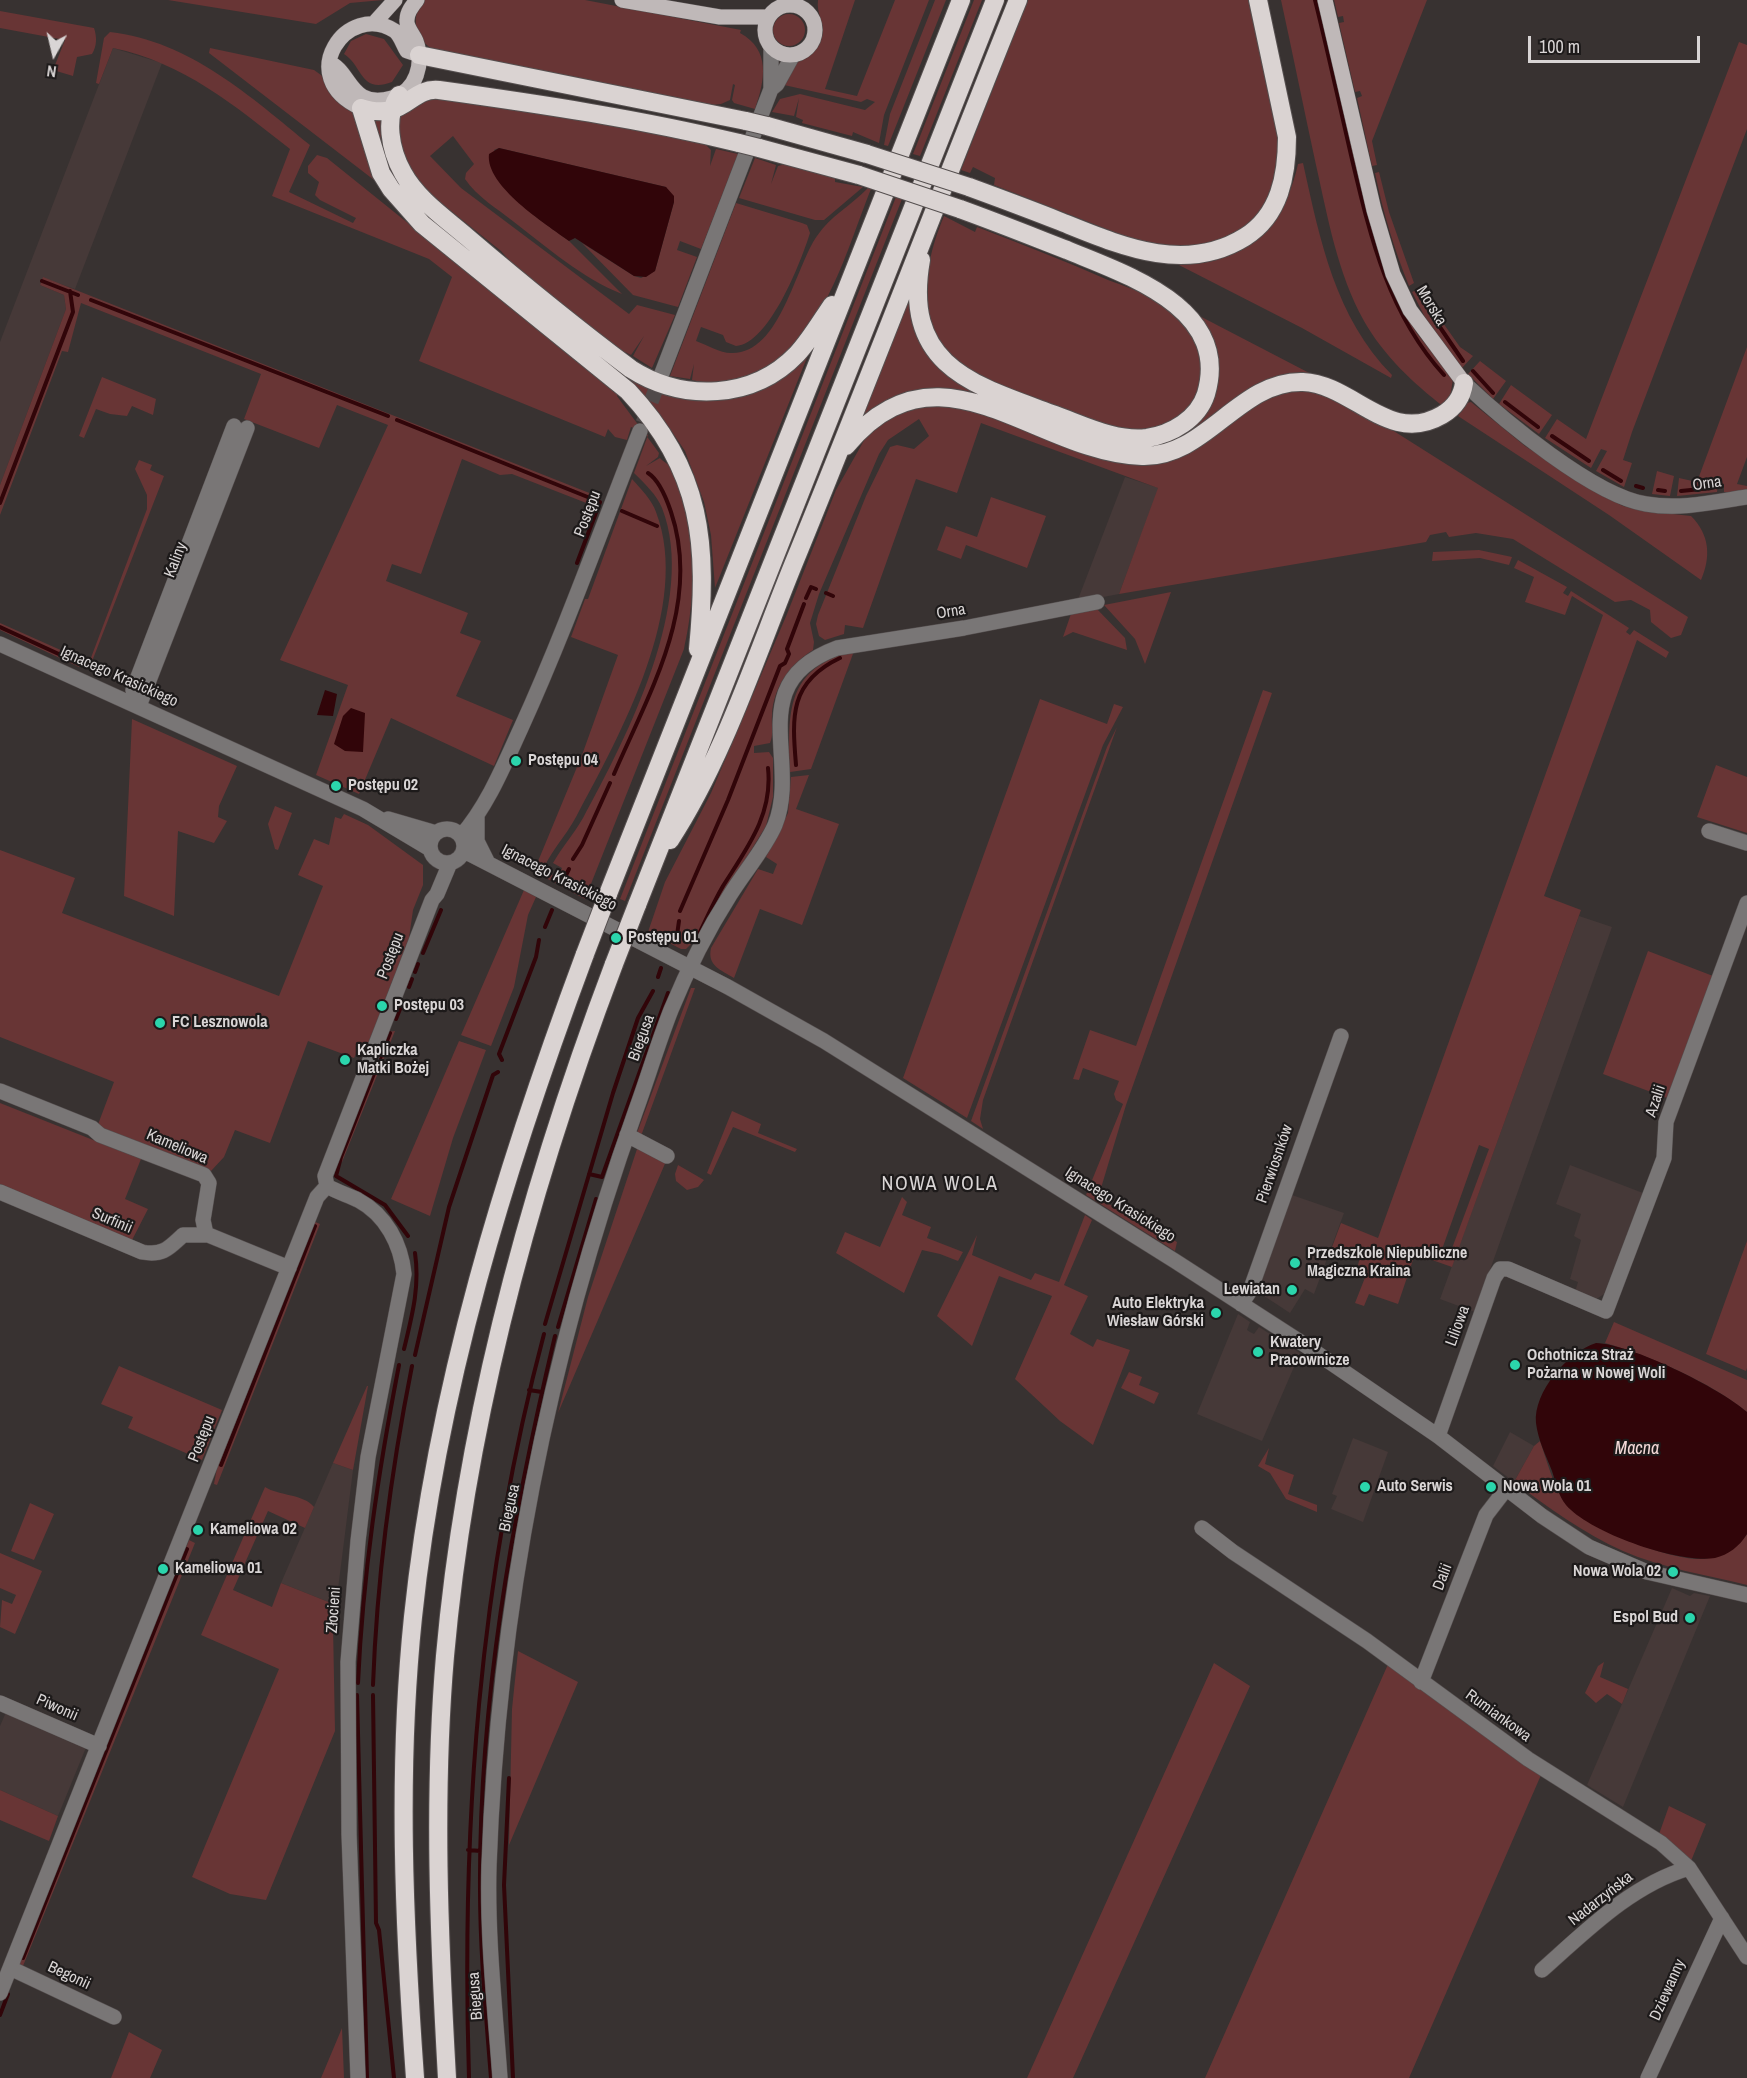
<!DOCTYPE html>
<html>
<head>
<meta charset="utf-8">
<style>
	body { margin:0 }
	#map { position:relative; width:1747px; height:2078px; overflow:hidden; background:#383231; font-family:"Archivo Narrow",sans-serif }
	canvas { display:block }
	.north { position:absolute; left:24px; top:24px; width:60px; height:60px; -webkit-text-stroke:4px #1d1a1a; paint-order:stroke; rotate:188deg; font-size:16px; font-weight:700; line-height:24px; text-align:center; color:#d9d5d5 }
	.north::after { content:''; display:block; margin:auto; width:21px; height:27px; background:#d9d5d5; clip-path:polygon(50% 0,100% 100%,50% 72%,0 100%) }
	.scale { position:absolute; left:1528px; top:36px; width:172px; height:27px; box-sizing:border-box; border:3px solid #d9d5d5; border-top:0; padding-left:8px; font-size:18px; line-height:21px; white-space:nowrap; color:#d9d5d5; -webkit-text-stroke:4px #1d1a1a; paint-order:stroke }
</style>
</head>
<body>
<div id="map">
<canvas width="1747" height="2078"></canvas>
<div class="north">N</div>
<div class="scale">100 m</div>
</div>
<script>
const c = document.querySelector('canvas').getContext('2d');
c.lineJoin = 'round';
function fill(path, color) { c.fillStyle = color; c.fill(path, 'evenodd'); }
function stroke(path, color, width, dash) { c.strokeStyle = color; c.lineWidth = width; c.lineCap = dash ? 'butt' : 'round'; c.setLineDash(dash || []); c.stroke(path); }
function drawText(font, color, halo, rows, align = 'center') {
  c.font = font + ' "Archivo Narrow",sans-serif'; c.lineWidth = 4.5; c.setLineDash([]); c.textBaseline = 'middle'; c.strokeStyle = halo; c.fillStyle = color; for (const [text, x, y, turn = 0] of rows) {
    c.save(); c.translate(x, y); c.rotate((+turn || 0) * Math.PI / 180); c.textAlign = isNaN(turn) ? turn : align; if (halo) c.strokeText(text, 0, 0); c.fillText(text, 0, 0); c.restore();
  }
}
fill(new Path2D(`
	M113,48l49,15 -87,226 -32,-11 -3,7 24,10 2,14 -66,176v-143z
	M1125,477l34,11 -40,106 -42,8z
	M1579,916l33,11 -137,385 -35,-13z
	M1570,1165l73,28 -39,101 -6,4 -8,1 -15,-7 3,-10 -8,-3 11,-39 -7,-4 7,-22 -25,-10z
	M1289,1194l55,19 -30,81 -9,-5 -15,24 -35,-23z
	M1238,1314l12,8 -3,8 3,2 4,2 5,-7 41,26 -38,88 -65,-27z
	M1510,1432l24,14 -20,36 -21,-16z
	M1353,1438l35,14 -25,70 -32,-13 6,-13 -5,-2z
	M333,1463l20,7 -17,135 -55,-22z
	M1672,1588l18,8 4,-3 16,3 -87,211 -36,-22z
	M7,1710l80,35 -29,71 -58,-26v-64z`), '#463938');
fill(new Path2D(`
	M168,0h215l-33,3 -34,21z
	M425,0h160l156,30 -1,3c31,17 25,47 15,76l-21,-6 -2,-3 3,-15 -2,-1 -3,16 -9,4 -18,2 -269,-56c-19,-10 -25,-35 -9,-50z
	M818,0h37l-30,89 32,7 38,-96h34l-45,115 -5,28 -26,-11 -1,4 -50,-13 1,-3 -7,-3 3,-19 -5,18 -22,-4 8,-13 20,-5 65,16 10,-8 -8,-3 -6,3 -77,-17c4,-7 7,-15 12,-21 9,-10 22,-11 26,-27 3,-13 -6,-24 -4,-37z
	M935,0h11l-58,146 -4,-1 6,-31z
	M974,0h8l-62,156 -7,-2z
	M1028,0h225l30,142 -12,60 -35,34 -54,13 -45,-8 -143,-56 1,-7 -22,-11 -3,6 -9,-3z
	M1281,0h38l83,307 14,25 37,47 -3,19 -6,9c-31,-24 -60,-51 -80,-86 -27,-49 -36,-103 -48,-156 -12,-55 -23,-110 -35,-165z
	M1334,0h93l-55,141 5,24 -5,1 -15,-68 5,-2 -2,-5 -5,1 -16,-69 5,-1 -1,-6 -5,1z
	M0,11l94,17c3,9 3,18 -2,26l-15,3 -4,19 -20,-6 12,-30 -65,-12z
	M773 30a16 16 0 1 1 32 0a16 16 0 1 1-32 0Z
	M110,32c80,9 141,65 200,113l-21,47 64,31 3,-5 -36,-18 -5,-5 4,-13 -11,-9v-7l9,-11 10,3 291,234 -1,4c13,18 29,39 42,57l-1,4 -12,9 14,-8c2,3 7,5 10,8 31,46 26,132 14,183l-99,250 -39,-21 2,-5 10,4 4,-9 -9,-5c9,-16 21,-29 30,-45 44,-81 115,-218 79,-310 -5,-13 -18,-25 -28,-35l14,-38 -17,-8 -4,13 -12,-3 -7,-8 -3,8 -186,-76 33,-84 -23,-18 -157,-63 18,-47c-56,-44 -106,-86 -177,-101l-14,36 -3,-1 8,-45z
	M366,34l18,5 19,26 -11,17c-32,12 -29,-16 -48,-28l7,-13z
	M1739,42l8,3v84l-115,303 -9,28 9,3 -8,24 -28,-16 11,-20 -6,-2 -10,19 -46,-30 12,-19 29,20z
	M210,48l104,22 7,5 19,27 15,12 22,65 -3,1 -165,-127z
	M428,96l166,25 111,23 6,6 -1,16 6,-17 22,5 -37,95 -21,-8 -3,9 20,7 -19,50 -45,-12 -51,-52 52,33 7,2 14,-7 19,-69 -8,-15 -167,-39 -5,2 42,67 33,24 53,53c-40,-16 -74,-46 -108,-72 -16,-13 -37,-25 -49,-43l1,-6 8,-9 -21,-28 -23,20 31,32 168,126 8,-9 38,10 -23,53 -19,-12 11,-20 -13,19 -6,-3 -3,4 -97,-78 -24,-27 -70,-56 -16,-17 -8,-14 -8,-30 1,-17z
	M370,119l13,1 4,36 234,212 79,32 110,-50 -95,238 -4,-53 -7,-33 -19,-51 -17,-25 -35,-42 -202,-161 -36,-36z
	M755,158l21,7 -5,19 7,-18 8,-2 49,13v5l28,5 -39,33h-9l-76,-22z
	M1303,163c17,77 32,154 89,212l-1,3 -89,-50 -127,-65c9,-1 18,1 27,0 54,-8 85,-48 96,-99z
	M1379,172l10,40 25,71 -5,3c-15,-37 -26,-74 -34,-113z
	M868,188l3,1c-27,67 -48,157 -121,187 -7,3 -15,8 -22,8 -11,2 -25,-2 -36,-4l2,-16 -4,15 -20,-3 66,-173 66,20 5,2 3,8c-9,29 -41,111 -74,113l-10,-4 -3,-7 -22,-8 -5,14c11,4 24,12 35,12 49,2 64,-86 86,-117 13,-20 35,-31 51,-48z
	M896,197l6,2 -277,702 -5,-2z
	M944,216l31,16 2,-5c44,17 88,34 131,53 16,6 35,12 49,22 17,10 36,26 43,45 11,33 -11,75 -45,82 -35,7 -68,-11 -100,-23 -24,-8 -51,-14 -73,-26 -68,-36 -64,-102 -38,-164z
	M43,277l554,219 -3,10 -82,-32 -12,1 -38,-16 -41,115 -29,-10 -6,17 82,32 -8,20 21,8 -25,55 57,24 -19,46 -103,-48 -32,76 -43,-19 32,-90 -68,-25 108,-235 -51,-20 -18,43 -75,-29 17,-45 -180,-71 -13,49 -6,-1 -62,164v-30l66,-176 -2,-14 -24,-10z
	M1419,289l41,58 13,9 -11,12 -36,-49 -14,-27z
	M906,292l3,1c4,78 61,97 123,120 28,11 55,22 83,30 85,12 134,-66 75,-132l127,66c-77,-10 -100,64 -163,72 -46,6 -141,-39 -188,-56 -38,-7 -78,-3 -106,27l-3,-2z
	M1747,347v110l-10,27 10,2v7l-17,3v-4h-6v-8h-6l-1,8 -40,4 2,-18 18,4z
	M1480,361l26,20 -13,18 -25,-25z
	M102,377l54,22 -3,16 -21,-9 -5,10 -17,-2 -14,-5 -12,29 -5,-2z
	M1511,385l41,30 -13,19 -40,-30z
	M1297,390l29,4 63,34 299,189 -7,18 -10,3 -20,-16 -1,-12 -19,-10 -16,2 -102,-63 -37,-6 -27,4 -3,-5 -16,3 -4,7 -307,52 39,-106 -177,-65 -24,70 -41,-14 -53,149 -18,-3 -1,9 -19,6 -6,-4 -3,-12 2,-9 48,-119 24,-49 7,-2 17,4 15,-13 -10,-17 -31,21 -9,14 -60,140 -9,29 4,19 -1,8c-23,14 -40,38 -41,65 -1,9 2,20 -2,28l-16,3v7l15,-1 4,6v39l-7,29 -47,76 -21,43 -6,-2 -6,6h-5l-33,-17 17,-50 46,-89 76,-179 49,-124 30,-53 19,-17 34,-14h25l28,5 154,51 120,-51 22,-13z
	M1471,402l54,44 78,50 20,10 23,5 45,5c19,19 20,41 10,64l-92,-65 -151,-99 8,-13z
	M139,460l13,5 -2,5 14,6 -73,188 -2,-1 58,-154v-14l-12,-26z
	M1657,471l17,5 -4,20 -18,-2z
	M632,479c9,10 20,21 24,33 36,94 -36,223 -80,305 -10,19 -28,37 -35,58l-7,-4 48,-116 36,-100 -47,-18 14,-38h3z
	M991,497l55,19 -19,52 -61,-23 -5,14 -24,-9 9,-24 31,11z
	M1479,550l33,7 -3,8 -29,-7 -48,3 1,-9z
	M1518,560l49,27 -4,6 5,3 3,-5 58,37 -3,4 4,3 4,-5 35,22 -3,6 -29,-18 -93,256 37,14 -129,357 -37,-13 -17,50 -29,-10 -5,12 -9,-3 13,-33 -10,-5 2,-8 -28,-10 9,-24 37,15 225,-623 -31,-19 -7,19 -40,-13 9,-25 -20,-9zM1479,1145l10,4 -41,110 -8,-4z
	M1171,592l-26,72 -10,-25 -31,-34z
	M1095,607l30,31 2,12 -54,-18 -10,5 9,-26z
	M0,623l83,37 -4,7 -79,-37z
	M854,651l-43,118 -21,3c-2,-59 -5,-104 64,-121z
	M1263,690l9,3 -146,412 -28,93 79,44 -2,9 -89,-56 37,-91 -7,-4 -2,-6 5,-13 -36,-13 -4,12 -6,-1 17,-49 46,16z
	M1040,699l67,25 7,-20 9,3 -20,38 -136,373 -64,-40z
	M132,719l105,47 -18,40 -1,11 9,4 -13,22 -36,-12 -4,85 -50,-20z
	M1117,727l-134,373 -3,19 3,10 -12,-8 136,-374z
	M1716,765l31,12v56l-50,-16z
	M809,775l-13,34 43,15 -37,101 -42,-16 -26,69c-13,-8 -27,-12 -23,-30l47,-79 15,5 4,-10 -11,-7 22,-44 3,-36z
	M275,806l17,7 -14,37 -3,-1 -7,-25z
	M344,814l24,11 55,40v20l-10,25 -4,28 -43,112h-8l-4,8 -46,-17 -38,102 -35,-13 -11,27 -13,14 -114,-44 17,-45 -114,-45v-187l75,28 -13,35 217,83 44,-110 -25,-11 16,-36 15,6 6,-28 6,2z
	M524,890l12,7 -8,18 -14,72 -23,59 -30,-11z
	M1648,951l65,25 -46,122 -64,-24z
	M691,988h4l-54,148 -4,-3z
	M395,1031l-53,131 -5,-2 51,-128z
	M459,1041l27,9 -33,88 -23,78 -39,-17z
	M0,1103l141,56 -16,40 23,10 -18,35 -130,-55z
	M732,1111l29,13 -3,9 39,16 -2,3 -62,-25 -22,48 -4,-2z
	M639,1143l28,16 -109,254 30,-116z
	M678,1165l26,15 -6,7 -11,3 -11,-9 -1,-7z
	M902,1197l5,5 -5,13 29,12 -4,11 36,14 -5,9 -18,-7 -18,-4 -18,43 -68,-40 9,-21 35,15z
	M1085,1215l7,5 -28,65 24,11 -18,38 23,13 4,-8 33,11 -37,95 -33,-24 -45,-42 37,-83 -53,-20 -27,70 -35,-30 40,-81 -5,20 59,25 4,-7 24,9z
	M313,1221l7,3 -103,261 -3,-1 3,-16z
	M1747,1241v127l-1,3 -40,-17z
	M1614,1322l133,58v32c-37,-30 -96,-56 -142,-69z
	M119,1366l103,44 -20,50 -74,-32 5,-11 -32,-13z
	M1129,1372l13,5 -3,8 20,8 -5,11 -33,-16z
	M367,1386h1l-15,84 -20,-7z
	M1540,1441c6,17 15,50 26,63 18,23 115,62 143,54 12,-3 32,-14 38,-24v51c-41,-10 -85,-17 -124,-34 -40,-18 -74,-43 -109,-69l20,-36z
	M1269,1448l-4,16 29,11 -6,19 29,11v7l-31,-13 -16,-26 -12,-7z
	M265,1487c14,9 39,7 49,20l-9,21 -37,-17 -35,79 39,17 9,-24 55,22 -3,20 2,106 -69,169 -36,-6 -38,-17 87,-208 -78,-34z
	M30,1503l24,11 -20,46 -23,-9z
	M189,1540l6,3 -172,423 -5,-2z
	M0,1553l42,18 -27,63 -15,-7 2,-27 10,4 4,-9 -16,-7z
	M518,1651l60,31 -69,163 3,-136z
	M1389,1662l152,113 -132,303h-204z
	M1604,1662l-4,15 28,12 -6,15 -15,-10 -11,9 -11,-10 13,-27z
	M1214,1663l36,23 -177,392h-46z
	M0,1790l58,26 -9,25 -49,-21z
	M1669,1806l37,18 -15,37 -33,-24z
	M342,2028l2,50h-23z
	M129,2032l33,18 -12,28h-39z`), '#683535');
fill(new Path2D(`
	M499,148l167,39 8,9v6l-19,69 -9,6 -12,-1 -59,-38 -6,3c-23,-17 -84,-55 -80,-87z
	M325,690l12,4 -4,22 -16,-1z
	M351,708l14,5 -2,39 -18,-1 -11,-7 9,-28z
	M1596,1343c35,1 124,45 151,69v122c-7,12 -19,21 -32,24 -36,6 -125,-25 -149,-53 -8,-10 -10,-22 -14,-34 -6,-15 -14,-31 -16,-48 -3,-31 32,-71 60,-80z`), '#310509');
stroke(new Path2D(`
	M1315,0c13,52 24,103 36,155 19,80 36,157 93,220
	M42,281l36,14
	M91,300l297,116
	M1433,317l30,44
	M1473,371l20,22
	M1505,402l33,25
	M397,420l203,82 -23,61
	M1552,436l37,25
	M1603,470l18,11
	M1636,486l7,2
	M1658,490l7,1
	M1681,491l30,-3
	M0,503l73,-191 -3,-21
	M622,511l35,15
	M826,593l7,3
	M806,598l5,-11 5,2
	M0,627l74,34
	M796,765c-4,-48 -7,-83 44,-107
	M614,774c36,-83 88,-170 57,-262 -4,-12 -12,-32 -23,-39
	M573,859l9,-14 28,-62
	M563,881l6,-12
	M680,911l48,-111 52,-134 5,-3 4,-9 -2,-5 17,-45
	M545,927l7,-17
	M696,940c9,-18 17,-37 27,-54 24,-38 50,-71 45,-118
	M676,942l3,-21
	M423,953l18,-43
	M415,972l3,-8
	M658,977l3,-9
	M409,987l3,-8
	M396,1019l6,-15
	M390,1033l-49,124 -5,19 49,29 23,31
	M502,1060l-3,-6 37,-97 3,-17
	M589,1174l13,3 66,-184
	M545,1324l68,-231 25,-75 15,-27
	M558,1327l38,-128
	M404,1349c8,-33 16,-62 11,-96
	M415,1355l34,-148 44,-132 5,-3
	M529,1390l13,2
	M221,1465l94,-239
	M358,1683c5,-110 20,-210 41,-318
	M373,1685c4,-107 18,-214 39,-319
	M357,1695l10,383
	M373,1695l3,228 3,7 15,148
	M509,1778l-5,107 9,193
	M468,1850l13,1
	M23,1958l164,-409
	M0,2015l8,-21
	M469,2078c-8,-251 10,-500 75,-744
	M491,2078c-5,-63 -11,-127 -11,-190 -1,-187 32,-371 75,-552`), '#310509', 4);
stroke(new Path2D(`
	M643,423l19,-50`), '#504a4a', 15, [15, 8]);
const minor = new Path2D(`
	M771,89v-42
	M662,373l109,-284 6,-5 16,-29
	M1464,383c39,37 130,113 182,121 34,6 68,-2 101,-7
	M0,644l363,165 67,40
	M133,690l101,-264
	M139,706l108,-278
	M477,816v25l10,20
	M388,819l48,14
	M430 846a17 17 0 1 1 34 0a17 17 0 1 1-34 0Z
	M1709,831l38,12
	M461,836c27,-31 43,-71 60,-108 44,-97 80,-198 119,-297
	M464,851l264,136 96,54 351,220 130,84 133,91 104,80 47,31 58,25 100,23
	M0,1091l92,37 8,7 104,40 5,8 -6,37 3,14 83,34
	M627,1135l40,21
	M327,1186c10,6 21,9 31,14 28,15 43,44 46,74l-36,183 -10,84 -10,121 1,172 9,244
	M327,1186l-2,-10 107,-276 5,-6 13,-31
	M0,1192l142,60c21,4 27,-4 41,-17h25
	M1241,1304l9,-13 91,-255
	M1438,1436l56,-158 6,-9h8l98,42 58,-153 2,-36 81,-219
	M1202,1528l31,24 134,89 161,118 133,84 28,25 58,89
	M1421,1682l65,-167 20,-26
	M0,1703l99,43
	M10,1968l104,49
	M1542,1970c44,-39 89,-85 147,-102
	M0,1993l317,-796 10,-11
	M500,2078c-5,-70 -13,-142 -11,-212 9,-258 60,-513 147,-756 12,-33 22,-67 35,-100 16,-39 36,-79 59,-115 14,-23 34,-45 45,-70 26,-65 -33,-142 62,-177l127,-20 133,-26
	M1648,2078l74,-160`);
const major = new Path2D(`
	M622,0l98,17h48
	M1325,0l49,210 19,64 17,36 54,73
	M765 30a25 25 0 1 1 50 0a25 25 0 1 1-50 0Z
	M376,21l19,-21
	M329,63c22,7 20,47 63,35 25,-7 32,-35 24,-57 -3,-7 -10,-14 -9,-21 0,-8 5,-14 10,-20
	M361,108c-68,-30 -14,-108 34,-77 6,5 8,14 12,20l12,4`);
const highway = new Path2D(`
	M419,55l327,66
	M399,95c-15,22 -9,55 4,78 14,26 42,45 64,64 54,46 108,90 164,132 52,33 122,31 166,-15 13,-14 24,-33 35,-49
	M361,108l20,65 10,16 31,35 206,167c75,80 80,154 70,258
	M361,108c45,14 48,-21 78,-18 101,14 201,29 300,53
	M767,126l100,28
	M759,148l100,27
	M969,187c30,11 60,22 90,34 60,24 125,54 186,16 35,-22 42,-62 42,-100l-29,-137
	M921,260c-19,107 53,125 134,155 28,10 61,27 92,23 25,-4 51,-19 59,-44 25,-86 -79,-119 -139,-144 -36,-14 -71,-28 -107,-41
	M846,446c94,-114 189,7 296,10 64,2 97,-76 161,-74 50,2 86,64 139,33 12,-7 20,-17 22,-32
	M670,840c53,-81 86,-184 123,-275 77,-187 149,-377 225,-565
	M608,894l353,-894
	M637,905l358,-905
	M415,2078c-11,-154 -18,-307 -2,-461 24,-230 92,-448 172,-663
	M447,2078c-8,-141 -14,-282 -2,-422 21,-237 85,-470 169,-692`);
stroke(minor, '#554f4f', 16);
stroke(major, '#554f4f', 16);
stroke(highway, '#554f4f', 20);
stroke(minor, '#797676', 15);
stroke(major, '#bfb8b8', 15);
stroke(highway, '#dad3d2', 18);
const highwayBridge = new Path2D(`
	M746,121l21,5
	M739,143l20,5
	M867,154l102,33
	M859,175l101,34
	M585,954l23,-60
	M614,964l23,-59`);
stroke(highwayBridge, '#554f4f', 20, []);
stroke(highwayBridge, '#dad3d2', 18);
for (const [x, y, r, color] of [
	[516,761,6,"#2bd5ac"],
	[336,786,6,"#2bd5ac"],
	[616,938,6,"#2bd5ac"],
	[382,1006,6,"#2bd5ac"],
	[160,1023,6,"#2bd5ac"],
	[345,1060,6,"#2bd5ac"],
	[1295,1263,6,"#2bd5ac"],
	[1292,1290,6,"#2bd5ac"],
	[1216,1313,6,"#2bd5ac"],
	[1258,1352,6,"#2bd5ac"],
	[1515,1365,6,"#2bd5ac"],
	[1365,1487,6,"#2bd5ac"],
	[1491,1487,6,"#2bd5ac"],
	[198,1530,6,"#2bd5ac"],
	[163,1569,6,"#2bd5ac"],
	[1673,1572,6,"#2bd5ac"],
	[1690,1618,6,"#2bd5ac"]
]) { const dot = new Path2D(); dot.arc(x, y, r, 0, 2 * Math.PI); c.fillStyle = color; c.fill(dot); stroke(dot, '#1d1a1a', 2); }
drawText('16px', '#d9d5d5', '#1d1a1a', [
	["Morska",1431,306,59],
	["Orna",1707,484,-8],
	["Postępu",588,514,-69],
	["Kaliny",176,560,-69],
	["Orna",951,612,-9],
	["Ignacego Krasickiego",119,677,24],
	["Ignacego Krasickiego",559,878,27],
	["Postępu",391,956,-69],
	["Biegusa",642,1038,-70],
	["Azalii",1656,1101,-72],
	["Kameliowa",177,1147,23],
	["Pierwiosnków",1275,1164,-71],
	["Ignacego Krasickiego",1120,1205,32],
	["Surfinii",112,1221,23],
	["Liliowa",1458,1326,-70],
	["Postępu",202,1439,-69],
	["Biegusa",510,1508,-78],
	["Dalii",1443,1577,-69],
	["Złocieni",334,1610,-86],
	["Piwonii",57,1708,24],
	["Rumiankowa",1498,1716,36],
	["Nadarzyńska",1601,1899,-38],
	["Begonii",69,1976,25],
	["Dziewanny",1668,1990,-66],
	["Biegusa",476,1996,-94]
]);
drawText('bold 16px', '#d9d5d5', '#1d1a1a', [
	["Postępu 04",528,761],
	["Postępu 02",348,786],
	["Postępu 01",628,938],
	["Postępu 03",394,1006],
	["FC Lesznowola",172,1023],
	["Kapliczka",357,1051],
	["Matki Bożej",357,1069],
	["Przedszkole Niepubliczne",1307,1254],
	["Magiczna Kraina",1307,1272],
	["Lewiatan",1280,1290,"right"],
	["Auto Elektryka",1204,1304,"right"],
	["Wiesław Górski",1204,1322,"right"],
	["Kwatery",1270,1343],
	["Pracownicze",1270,1361],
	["Ochotnicza Straż",1527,1356],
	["Pożarna w Nowej Woli",1527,1374],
	["Auto Serwis",1377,1487],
	["Nowa Wola 01",1503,1487],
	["Kameliowa 02",210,1530],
	["Kameliowa 01",175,1569],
	["Nowa Wola 02",1661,1572,"right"],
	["Espol Bud",1678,1618,"right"]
], 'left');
drawText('italic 18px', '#f4d9d8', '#1d1a1a', [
	["Macna",1637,1449]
]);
c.letterSpacing = '1.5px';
drawText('20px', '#d9d5d5', '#1d1a1a', [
	["NOWA WOLA",940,1185]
]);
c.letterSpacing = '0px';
</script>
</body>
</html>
